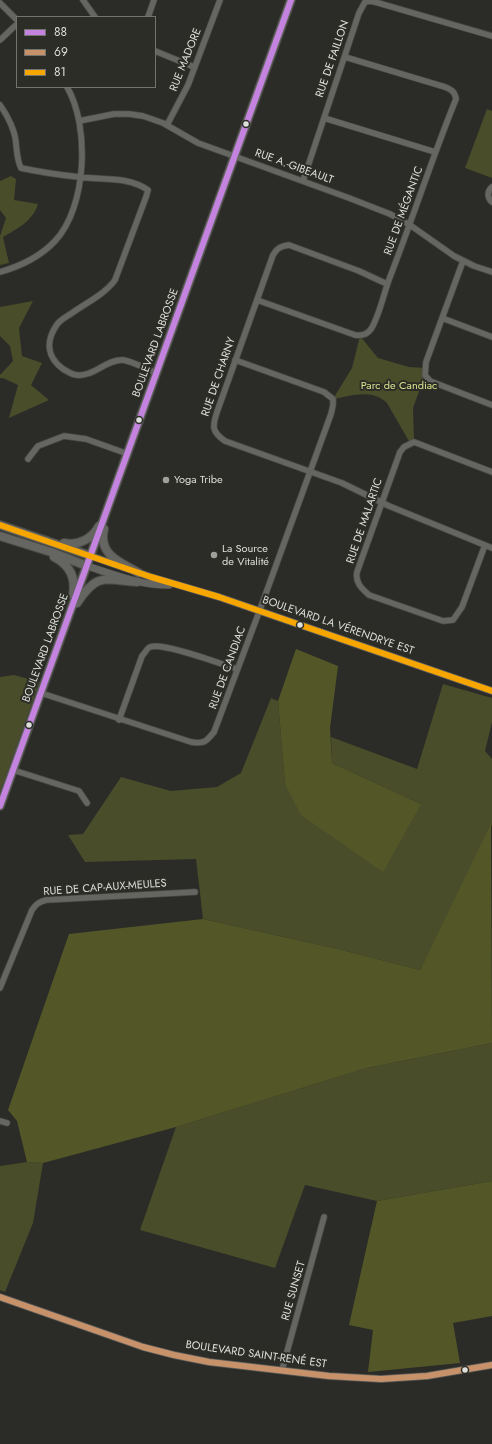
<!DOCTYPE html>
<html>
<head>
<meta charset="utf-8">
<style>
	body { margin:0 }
	#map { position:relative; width:492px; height:1444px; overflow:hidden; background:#2b2c27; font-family:Jost,sans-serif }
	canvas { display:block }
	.legend { position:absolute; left:16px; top:16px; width:140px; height:72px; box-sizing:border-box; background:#2c2d26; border:1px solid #73746e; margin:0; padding:5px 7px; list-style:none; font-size:12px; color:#dedfdb }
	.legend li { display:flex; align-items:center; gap:8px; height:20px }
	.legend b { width:20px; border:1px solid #73746e }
</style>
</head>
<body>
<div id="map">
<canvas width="492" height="1444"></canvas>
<ul class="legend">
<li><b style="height:5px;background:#c483df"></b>88</li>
<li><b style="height:5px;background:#c7916a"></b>69</li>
<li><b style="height:5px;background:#f7a600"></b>81</li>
</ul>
</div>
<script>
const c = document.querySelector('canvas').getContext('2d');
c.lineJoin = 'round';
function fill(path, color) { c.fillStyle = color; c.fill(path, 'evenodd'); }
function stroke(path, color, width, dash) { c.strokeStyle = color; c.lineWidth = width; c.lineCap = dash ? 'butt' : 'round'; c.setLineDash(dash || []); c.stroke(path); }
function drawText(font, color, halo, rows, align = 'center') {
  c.font = font + ' Jost,sans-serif'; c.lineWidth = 4; c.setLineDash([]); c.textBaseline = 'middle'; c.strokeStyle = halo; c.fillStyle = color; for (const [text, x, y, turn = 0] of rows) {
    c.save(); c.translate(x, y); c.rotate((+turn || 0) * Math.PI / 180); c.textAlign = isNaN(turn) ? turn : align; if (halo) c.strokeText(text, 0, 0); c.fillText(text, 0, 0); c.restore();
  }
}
fill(new Path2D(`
	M487,109l5,2v67l-27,-10z
	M11,176l5,3 -2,21 24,4c-5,17 -21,25 -35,33l6,26 -9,2v-29l6,-18 -6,-8v-29z
	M33,301l-14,27 3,28 20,7 -11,22 18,15 -40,18 9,-33 -15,-7h-3v-3l13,-14 -3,-15 -10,-10v-29z
	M360,336l18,22 31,9 16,1v7l-12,33 1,34 -4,1 -23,-40c-15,-15 -36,-7 -54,-4l19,-31z
	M14,675l25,7 -39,114v-119z
	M443,684l49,14v24l-7,29 7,8v66l-72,145 -82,-21 -135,-30 -7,-60 -111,3 -17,-27 15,-1 38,-57 50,14 46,-4 24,-14 30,-75 7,3 7,83 136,20 -89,-41 -1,-26 86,32z
	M492,1043v138l-115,20 -72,-16 -30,83 -135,-38 36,-103 191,-59z
	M27,1162l16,1 -10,60 -28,69 -5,-2v-124z`), '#494d2a');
fill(new Path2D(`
	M296,649l42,17 -8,62 2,35 89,41 -38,68 -82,-57 -16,-31 -7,-83z
	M491,824l1,219 -125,25 -191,59 -133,36 -16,-1 -10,-41 -9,-11 61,-176 134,-15 135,30 82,21z
	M492,1181v135l-39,7 7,40 -92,9 5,-42 -24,-5 28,-124z`), '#535728');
const minor = new Path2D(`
	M83,0l12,17
	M0,3l17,17
	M148,17l6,-17
	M0,40l17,-16
	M155,51l39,16
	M0,105c8,11 15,26 16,38 1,10 1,17 5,25 19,4 39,7 58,9 23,3 49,-1 69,13l-2,7 -31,83c-10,14 -29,23 -43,33 -6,4 -13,7 -16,13 -11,17 -8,32 7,43 4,2 9,6 14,6 16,2 30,-16 46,-15 9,1 25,10 34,13
	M324,118l111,34
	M79,121l35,-7h15l14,2 20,7 35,20 151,55 41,16 20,11 44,31 20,10 18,6
	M167,125l21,-40 32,-85
	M303,181l56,-168 6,-11 6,-1 4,1 117,34
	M492,187c-5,4 -5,11 0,15
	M463,261l-37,101 -1,13 5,6 5,2 57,22
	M0,272c21,-6 40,-15 55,-31 32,-34 35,-115 12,-154
	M387,284l-28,-13 -70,-26c-8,1 -12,3 -16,10l-56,157c-5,15 -5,20 8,29l117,42 47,23 103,42
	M257,300l98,35c7,1 12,0 16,-6 8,-12 13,-37 19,-52 23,-59 42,-119 66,-178 -1,-7 -4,-9 -11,-12l-100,-30
	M442,318l50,19
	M28,459l10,-13 26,-10 22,3 42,15
	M485,545l-23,62 -9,13 -10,1 -74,-26c-8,-7 -14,-13 -12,-23l43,-120 4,-5 10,-5 78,30
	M41,693l150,49c13,2 15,0 23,-10l48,-128 69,-190 2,-9v-6l-9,-7 -89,-32
	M119,720l23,-64c3,-3 5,-8 8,-9 13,-5 71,17 87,22
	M13,770l66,21 8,12
	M0,988l32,-78c4,-6 7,-8 14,-10l149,-8
	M0,1121l7,2
	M282,1370l42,-153`);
const tertiary = new Path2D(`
	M91,556l60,21 68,20 273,94
	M87,566c28,9 52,19 82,19
	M0,1297l143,50 31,8 35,7 120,14 52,3 46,-3 65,-11`);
const secondary = new Path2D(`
	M0,525l91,31
	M104,529c-6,26 16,33 35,44
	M0,536l51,16 36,14
	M64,543c14,3 28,-4 35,-17
	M54,557c16,8 22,21 19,38
	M77,603c20,-30 26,-24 60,-21
	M0,806l291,-806`);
stroke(minor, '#484845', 7);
stroke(tertiary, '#484845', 8);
stroke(secondary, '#484845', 10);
stroke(minor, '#656562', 5.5);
stroke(tertiary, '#656562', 7);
stroke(secondary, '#656562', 8);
stroke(new Path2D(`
	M0,806l291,-806`), '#c483df', 6);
stroke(new Path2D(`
	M0,1297l143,50 31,8 35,7 120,14 52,3 46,-3 65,-11`), '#c7916a', 6);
stroke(new Path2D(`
	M0,525l151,52 68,20 273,94`), '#f7a600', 6);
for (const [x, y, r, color] of [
	[246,124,3.5,"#dedfdb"],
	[139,420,3.5,"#dedfdb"],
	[166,480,4,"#9fa09c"],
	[214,555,4,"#9fa09c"],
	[300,625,3.5,"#dedfdb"],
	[29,725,3.5,"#dedfdb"],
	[465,1370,3.5,"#dedfdb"]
]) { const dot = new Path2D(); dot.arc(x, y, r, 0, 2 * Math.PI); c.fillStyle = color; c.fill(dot); stroke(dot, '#2c2d26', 1.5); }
drawText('11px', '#dedfdb', '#2c2d26', [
	["RUE DE FAILLON",333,59,-71],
	["RUE MADORE",186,60,-68],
	["RUE A.-GIBEAULT",294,167,20],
	["RUE DE MÉGANTIC",404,211,-70],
	["BOULEVARD LABROSSE",156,343,-70],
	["RUE DE CHARNY",219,377,-71],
	["RUE DE MALARTIC",365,521,-71],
	["BOULEVARD LA VÉRENDRYE EST",338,626,19],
	["BOULEVARD LABROSSE",46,648,-70],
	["RUE DE CANDIAC",228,668,-70],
	["RUE DE CAP-AUX-MEULES",105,888,-4],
	["RUE SUNSET",294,1291,-74],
	["BOULEVARD SAINT-RENÉ EST",256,1355,8]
]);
drawText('11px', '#d8e28e', '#2c2d26', [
	["Parc de Candiac",399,386]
]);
drawText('11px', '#dedfdb', '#2c2d26', [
	["Yoga Tribe",174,480],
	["La Source",222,549],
	["de Vitalité",222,562]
], 'left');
</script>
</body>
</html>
